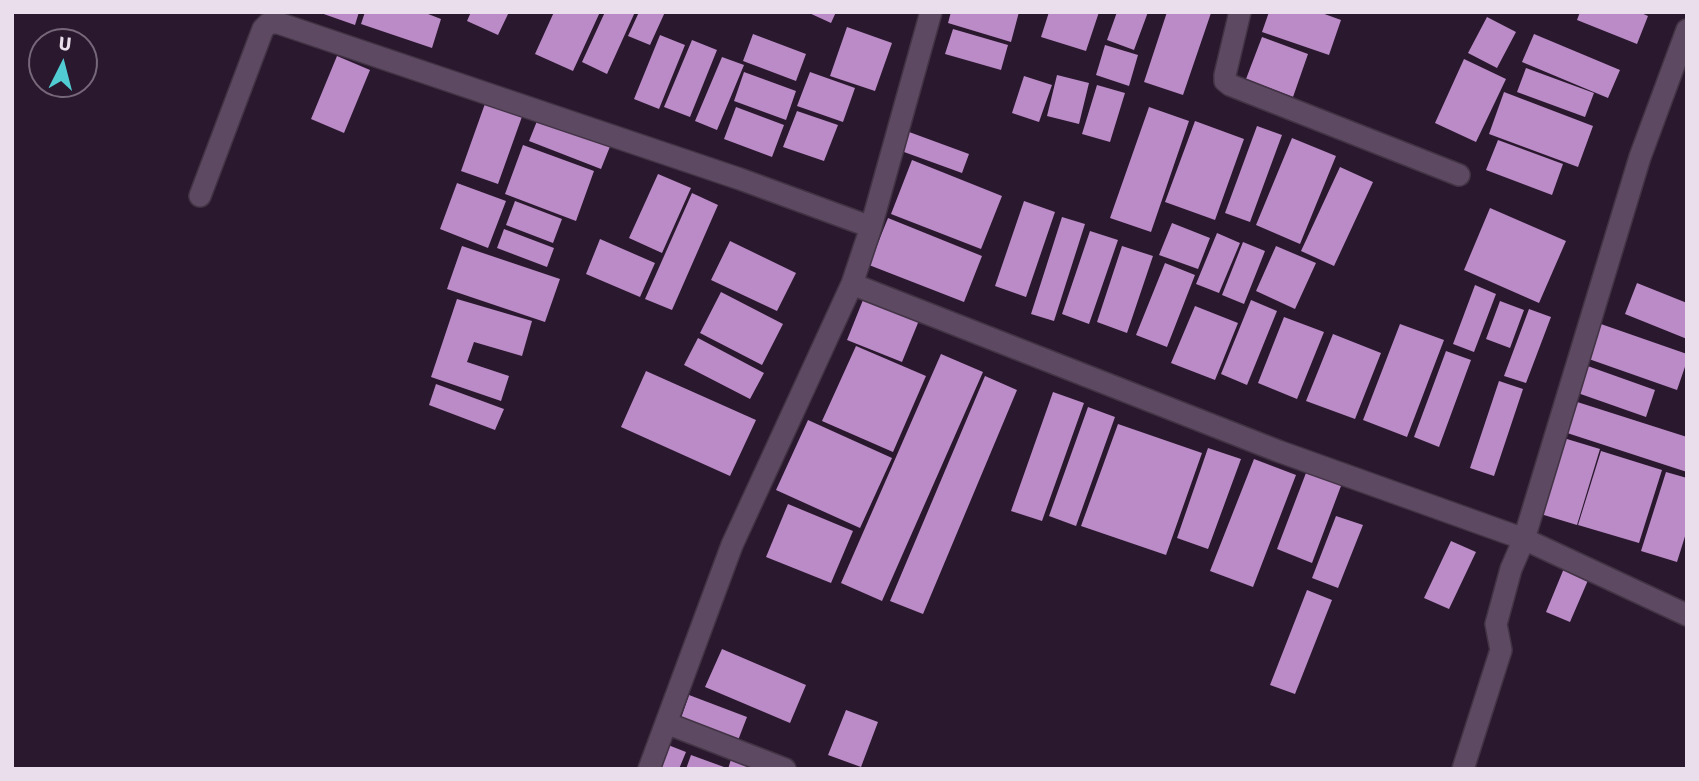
<!DOCTYPE html>
<html>
<head>
<meta charset="utf-8">
<style>
	body { margin:0 }
	#map { position:relative; width:1699px; height:781px; overflow:hidden; background:#2a182e; font-family:Signika,sans-serif }
	canvas { display:block }
	.frame { position:absolute; inset:0; border:14px solid #eadeed; pointer-events:none }
	.north { position:absolute; left:28px; top:28px; width:70px; height:70px; box-sizing:border-box; background:#2a182e; border:2px solid #77677a; border-radius:50%; rotate:6deg; font-size:19px; font-weight:700; line-height:28px; text-align:center; color:#eadeed }
	.north::after { content:''; display:block; margin:auto; width:24px; height:32px; background:#51ccd2; clip-path:polygon(50% 0,100% 100%,50% 72%,0 100%) }
</style>
</head>
<body>
<div id="map">
<canvas width="1699" height="781"></canvas>
<div class="frame"></div>
<div class="north">U</div>
</div>
<script>
const c = document.querySelector('canvas').getContext('2d');
c.lineJoin = 'round';
function fill(path, color) { c.fillStyle = color; c.fill(path, 'evenodd'); }
function stroke(path, color, width, dash) { c.strokeStyle = color; c.lineWidth = width; c.lineCap = dash ? 'butt' : 'round'; c.setLineDash(dash || []); c.stroke(path); }
fill(new Path2D(`
	M318,12h41l-4,13z
	M365,12h58l18,7 -9,29 -71,-24z
	M471,12h38l-11,23 -31,-14z
	M554,12h46l-27,59 -38,-17z
	M605,12h30l-28,62 -25,-12z
	M639,12h26l-15,33 -22,-9z
	M807,12h29l-5,11z
	M951,12h68l-8,30 -63,-19z
	M1049,12h50l-13,39 -45,-14z
	M1117,12h31l-14,38 -27,-10z
	M1167,12l44,1 -28,82 -39,-13z
	M1269,12h50l22,8 -12,35 -67,-23z
	M1580,12h59l9,4 -11,28 -60,-24z
	M1487,17l29,15 -19,36 -29,-15z
	M847,27l45,16 -17,48 -45,-15z
	M953,29l55,16 -7,25 -56,-16z
	M753,34l53,20 -10,27 -53,-20z
	M1534,34l86,36 -12,28 -86,-36z
	M660,35l25,10 -26,64 -25,-10z
	M1262,37l46,17 -15,43 -47,-18z
	M692,40l25,10 -27,67 -26,-10z
	M1105,45l33,10 -9,31 -33,-11z
	M337,56l33,14 -26,63 -33,-14z
	M722,57l22,8 -27,65 -22,-9z
	M1464,59l42,20 -30,63 -41,-19z
	M1526,68l68,25 -9,24 -68,-25z
	M744,72l52,19 -10,29 -52,-19z
	M810,72l45,16 -12,34 -46,-16z
	M1057,75l32,8 -10,41 -32,-8z
	M1024,76l28,9 -13,37 -27,-9z
	M1097,85l28,8 -15,49 -28,-8z
	M1504,92l89,34 -15,41 -89,-33z
	M487,98l37,13 -26,73 -37,-13z
	M736,107l48,18 -12,32 -48,-18z
	M1149,107l40,14 -38,111 -41,-14z
	M797,111l41,14 -14,36 -41,-14z
	M539,116l72,28 -10,25 -72,-28z
	M1195,121l49,18 -29,81 -50,-18z
	M1257,126l25,9 -32,87 -25,-9z
	M901,129l68,25 -7,19 -69,-25z
	M1292,138l44,18 -36,88 -44,-19z
	M1498,140l65,24 -11,31 -66,-25z
	M523,145l71,26 -18,50 -71,-27z
	M912,160l90,36 -21,53 -90,-35z
	M1340,167l33,15 -39,84 -33,-15z
	M658,174l33,14 -29,65 -33,-15z
	M457,183l49,18 -18,47 -48,-19z
	M692,193l26,12 -46,105 -27,-11z
	M515,201l47,18 -9,24 -47,-18z
	M1024,201l31,11 -29,85 -31,-11z
	M1490,208l76,33 -27,62 -75,-33z
	M1062,217l23,7 -31,97 -23,-7z
	M888,218l94,38 -18,46 -95,-37z
	M1172,223l38,15 -12,31 -39,-14z
	M504,229l50,19 -7,19 -50,-19z
	M1090,231l28,9 -29,84 -27,-10z
	M1217,233l23,10 -21,50 -23,-9z
	M600,239l55,24 -15,34 -54,-23z
	M730,241l66,32 -19,38 -66,-31z
	M1243,242l22,9 -21,53 -22,-9z
	M462,246l98,33 -15,43 -98,-33z
	M1122,246l31,10 -26,77 -30,-11z
	M1276,246l40,17 -21,46 -39,-18z
	M1165,263l30,12 -28,72 -31,-12z
	M1637,283l50,20v36l-62,-25z
	M1475,285l21,9 -22,58 -21,-8z
	M721,292l62,32 -21,41 -62,-32z
	M865,295l55,23 -18,44 -55,-22z
	M457,299l75,22 -10,35 -48,-14 -7,20 42,14 -8,25 -70,-24z
	M1251,300l26,11 -30,74 -26,-11z
	M1500,301l24,9 -14,38 -24,-9z
	M1195,306l43,17 -23,57 -44,-17z
	M1529,309l22,8 -25,66 -22,-7z
	M1284,317l40,15 -27,67 -39,-16z
	M1598,323l89,31v7l-10,29 -91,-32z
	M1400,324l44,16 -37,97 -44,-17z
	M1333,334l48,19 -26,66 -49,-18z
	M698,338l66,35 -14,26 -66,-34z
	M856,346l70,30 -33,76 -71,-31z
	M1446,351l25,9 -32,87 -25,-10z
	M941,354l42,18 -101,229 -41,-18z
	M1582,364l73,26 -9,27 -74,-26z
	M646,371l110,49 -26,56 -109,-49z
	M985,376l32,14 -94,224 -33,-13z
	M1499,381l24,8 -29,87 -24,-8z
	M436,384l68,25 -9,21 -66,-25z
	M1053,392l31,11 -42,118 -31,-10z
	M1571,400l116,37v35l-126,-41z
	M1088,407l27,10 -39,109 -27,-10z
	M808,420l84,38 -32,70 -84,-38z
	M1118,424l84,29 -36,102 -85,-29z
	M1557,436l43,13 -23,76 -43,-13z
	M1208,448l33,11 -33,90 -31,-11z
	M1601,451l61,19 -23,73 -61,-18z
	M1254,459l42,16 -43,112 -43,-16z
	M1309,465l35,13 -32,85 -35,-14z
	M1666,472l21,6v52l-10,32 -36,-11z
	M788,504l65,27 -22,52 -65,-26z
	M1336,516l27,9 -25,63 -26,-10z
	M1451,541l25,11 -27,57 -25,-11z
	M1567,561l25,10 -22,51 -24,-10z
	M1307,590l25,10 -37,94 -25,-9z
	M722,649l84,36 -16,38 -85,-36z
	M689,695l58,22 -10,26 -57,-22z
	M846,710l32,12 -17,45 -33,-12z
	M663,743l23,9 -7,17h-26z
	M733,753l42,16h-47z
	M691,755l33,12 -1,2h-37z`), '#ba8bc6');
const minor = new Path2D(`
	M1240,12l-15,63v6l5,4 229,90
	M200,196l63,-167 6,-6h9l462,156 131,48
	M852,284l426,167 246,88 163,76
	M666,723l119,46
	M649,769l83,-224 120,-261 19,-57 60,-215
	M1463,769l38,-119 -5,-26 15,-55 13,-30 116,-382 47,-127`);
stroke(minor, '#423345', 24);
stroke(minor, '#5d4962', 21);
</script>
</body>
</html>
